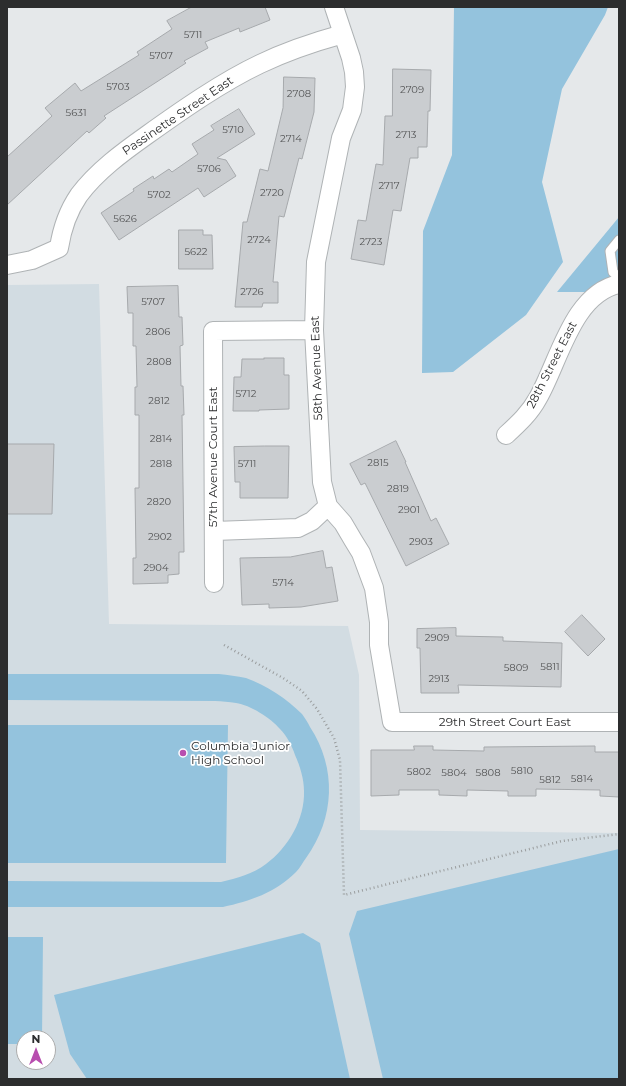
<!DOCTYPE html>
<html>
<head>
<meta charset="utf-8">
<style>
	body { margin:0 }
	#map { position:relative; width:626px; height:1086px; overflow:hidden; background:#e5e8ea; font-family:Montserrat,sans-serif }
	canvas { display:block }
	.frame { position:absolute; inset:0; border:8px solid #2c2d2e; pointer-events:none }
	.north { position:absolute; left:16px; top:1030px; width:40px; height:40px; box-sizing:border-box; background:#fff; border:1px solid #ababab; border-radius:50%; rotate:0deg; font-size:11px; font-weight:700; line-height:16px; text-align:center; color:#2c2d2e }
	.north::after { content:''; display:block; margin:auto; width:14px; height:18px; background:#b84eaf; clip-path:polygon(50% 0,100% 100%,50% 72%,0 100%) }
</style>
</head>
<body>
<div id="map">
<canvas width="626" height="1086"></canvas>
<div class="frame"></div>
<div class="north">N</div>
</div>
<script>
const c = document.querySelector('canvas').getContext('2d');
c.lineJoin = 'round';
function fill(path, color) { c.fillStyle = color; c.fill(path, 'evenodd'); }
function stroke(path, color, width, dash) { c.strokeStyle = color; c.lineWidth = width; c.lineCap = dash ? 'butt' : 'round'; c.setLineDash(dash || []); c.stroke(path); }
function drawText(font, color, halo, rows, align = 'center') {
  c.font = font + ' Montserrat,sans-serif'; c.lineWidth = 3.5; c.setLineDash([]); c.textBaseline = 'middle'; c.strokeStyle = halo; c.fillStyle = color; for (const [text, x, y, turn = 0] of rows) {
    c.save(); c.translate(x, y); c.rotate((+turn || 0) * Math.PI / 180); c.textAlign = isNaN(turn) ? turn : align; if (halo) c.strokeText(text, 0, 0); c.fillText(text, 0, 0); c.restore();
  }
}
fill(new Path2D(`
	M99,284l10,340 239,2 11,49 1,155 259,3v246h-612v-794zM24,1038h24v24h-24z`), '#d2dce2');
fill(new Path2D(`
	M454,7h154l-3,8 -43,74 -20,93 21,80 -37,53 -73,57 -31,1 1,-142 29,-76z
	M619,217v75h-62z
	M7,674h212c9,1 18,2 27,4 20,7 41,21 56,36 3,4 6,9 8,13 27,41 25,91 -4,131 -3,4 -6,10 -10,14 -21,21 -46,29 -73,35h-216v-26l214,1c16,-4 32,-8 45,-18 22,-16 39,-45 38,-73 0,-12 -4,-25 -9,-36 -3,-9 -8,-19 -15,-26 -9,-11 -30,-24 -44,-26 -7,-1 -14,-2 -21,-2l-208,-1z
	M7,725h221l-2,138h-219z
	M619,849v230h-236l-34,-145 8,-23z
	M303,933l17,10 30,136h-263l-17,-25 -16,-59z
	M7,937h36l-1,101h-18v6h-17z`), '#94c3dd');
const building = new Path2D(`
	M192,7h73l5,13 -30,12 -1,-4 -34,14 3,6 -24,13 2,2 -82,53 2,2 -17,15 -2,-2 -80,74v-48l45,-41 -7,-8 30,-25 6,8 58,-36 -2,-3 35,-23 -5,-8z
	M393,69l38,1 -1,41h-2l-1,36h-9v11h-8l-9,53 -8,-1 -9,55 -33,-6 7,-39 8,1 10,-57 7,1 2,-49h7z
	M284,77l31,1 -1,34 -12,47 -3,-1 -15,59 -5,-1 -6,66h5v21h-15l-1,4h-27l8,-85h4l13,-53 8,2 15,-63z
	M239,109l16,25 -38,24 9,2 10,16 -32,21 -6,-9 -79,52 -18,-27 33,-22 -1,-2 20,-13 1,3 15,-10 3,3 26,-18 -6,-10 22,-14 -3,-4z
	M179,230h24v5h9l1,34h-34z
	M178,286l1,31h3l1,28 -3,1 1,40h2l1,29h-2l2,137h-5v22l-11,1v8l-35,1v-26h3l-1,-70h4v-73h-4v-28h2l-1,-41h-3v-33h-5l-1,-26z
	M264,358h20v17h5v34l-30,1v1h-26l1,-34h7l1,-18h22z
	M396,441l10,21h-1l26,59 5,-3 13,26 -43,22 -41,-83 -4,2 -11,-21z
	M7,444h47l-2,70h-45z
	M265,446h24l-1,52h-48v-16h-5l-1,-35z
	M323,551l3,17 6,-1 6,34 -37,6 -32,1v-4l-27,1 -2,-47 50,-1z
	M582,615l23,24 -17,17 -23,-24z
	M456,628v8l47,1v4l59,2 -1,44 -103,-2 1,8h-38l-1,-45h-3v-19z
	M414,746h19v4l51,1v-4l111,-1v6h24v45l-19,-1v-6l-64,-1v7h-28v-5l-41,-1v6l-28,-1v-5h-40v5l-28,1v-46h43z`);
fill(building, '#cacdd0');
stroke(building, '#a6a9ac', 1);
const service = new Path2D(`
	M619,240l-9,11 3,21 6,6`);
const minor = new Path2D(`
	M334,7l17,51 3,14 1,15 -3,23 -11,28 -25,124 -2,68 8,152 6,24 15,17 10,17 8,13 13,35 5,34v23l13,77h227
	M7,265l25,-5 27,-12c3,-20 9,-37 20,-53 18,-24 44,-43 68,-60 35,-25 75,-53 113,-71 27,-13 54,-22 83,-30
	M506,435c12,-11 24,-22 32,-37 21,-36 34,-104 81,-114
	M214,531l84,-3 14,-7 16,-15
	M214,583l-1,-252 101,-1`);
stroke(service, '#afb3b5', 11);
stroke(minor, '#afb3b5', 20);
stroke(new Path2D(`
	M224,645l59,33 19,13 15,18 17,29 6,22 4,135 218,-54 57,-7`), '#9a9d9e', 2.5, [1, 3]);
stroke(service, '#fff', 9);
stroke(minor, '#fff', 18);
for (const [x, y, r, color] of [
	[183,753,4,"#b84eaf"]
]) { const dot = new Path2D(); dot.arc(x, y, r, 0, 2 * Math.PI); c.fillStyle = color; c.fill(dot); stroke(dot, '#fff', 1.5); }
drawText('10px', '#545556', null, [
	["5711",193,35],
	["5707",161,56],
	["5703",118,87],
	["2709",412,90],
	["2708",299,94],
	["5631",76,113],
	["5710",233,130],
	["2713",406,135],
	["2714",291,139],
	["5706",209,169],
	["2717",389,186],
	["2720",272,193],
	["5702",159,195],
	["5626",125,219],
	["2724",259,240],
	["2723",371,242],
	["5622",196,252],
	["2726",252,292],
	["5707",153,302],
	["2806",158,332],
	["2808",159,362],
	["5712",246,394],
	["2812",159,401],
	["2814",161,439],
	["2815",378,463],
	["2818",161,464],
	["5711",247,464],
	["2819",398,489],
	["2820",159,502],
	["2901",409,510],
	["2902",160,537],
	["2903",421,542],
	["2904",156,568],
	["5714",283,583],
	["2909",437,638],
	["5811",550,667],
	["5809",516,668],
	["2913",439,679],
	["5810",522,771],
	["5802",419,772],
	["5804",454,773],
	["5808",488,773],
	["5814",582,779],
	["5812",550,780]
]);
drawText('12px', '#2c2d2e', '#fff', [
	["Passinette Street East",178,116,-34],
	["28th Street East",552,365,-63],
	["58th Avenue East",317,368,-92],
	["57th Avenue Court East",213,457,-90],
	["29th Street Court East",505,722]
]);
drawText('12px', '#2c2d2e', '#fff', [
	["Columbia Junior",191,746],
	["High School",191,760]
], 'left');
</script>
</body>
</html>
